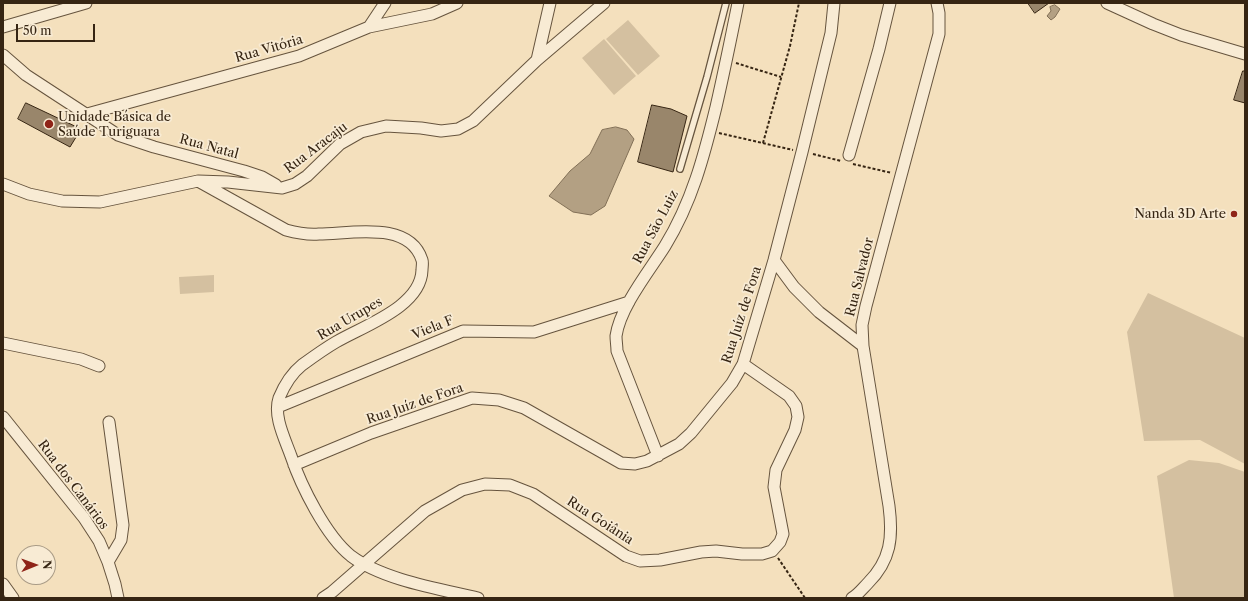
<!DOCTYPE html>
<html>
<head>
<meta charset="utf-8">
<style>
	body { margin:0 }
	#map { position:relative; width:1248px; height:601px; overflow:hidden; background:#f4e0bd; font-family:"Libre Caslon Text",serif }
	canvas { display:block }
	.frame { position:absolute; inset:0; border:4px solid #362513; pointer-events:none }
	.north { position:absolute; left:16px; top:545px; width:40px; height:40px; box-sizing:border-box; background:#f8ebd4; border:1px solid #aa9c87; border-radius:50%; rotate:89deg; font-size:11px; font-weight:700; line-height:16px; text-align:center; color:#362513 }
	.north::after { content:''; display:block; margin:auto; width:14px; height:18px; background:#8f2418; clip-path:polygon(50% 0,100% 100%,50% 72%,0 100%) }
	.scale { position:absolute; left:16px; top:24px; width:79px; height:18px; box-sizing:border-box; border:2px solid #362513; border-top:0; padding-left:5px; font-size:12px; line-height:14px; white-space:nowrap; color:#362513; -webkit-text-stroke:3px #f8ebd4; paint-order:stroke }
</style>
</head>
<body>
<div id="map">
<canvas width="1248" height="601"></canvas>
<div class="frame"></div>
<div class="north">N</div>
<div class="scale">50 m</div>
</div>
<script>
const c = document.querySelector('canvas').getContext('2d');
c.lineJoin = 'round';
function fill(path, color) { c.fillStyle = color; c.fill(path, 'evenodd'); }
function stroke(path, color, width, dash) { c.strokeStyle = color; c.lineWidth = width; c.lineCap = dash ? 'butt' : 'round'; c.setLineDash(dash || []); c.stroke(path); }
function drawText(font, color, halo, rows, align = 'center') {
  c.font = font + ' "Libre Caslon Text",serif'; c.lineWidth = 3.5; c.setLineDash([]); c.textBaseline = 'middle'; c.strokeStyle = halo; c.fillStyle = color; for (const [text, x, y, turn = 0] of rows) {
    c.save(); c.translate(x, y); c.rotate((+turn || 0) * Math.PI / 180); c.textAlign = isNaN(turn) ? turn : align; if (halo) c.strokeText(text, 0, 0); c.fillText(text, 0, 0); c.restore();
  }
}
fill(new Path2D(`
	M628,20l32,36 -22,19 -32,-36z
	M604,39l32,37 -22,19 -32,-37z
	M214,275v17l-34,2 -1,-17z
	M1148,293l97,45v126l-45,-24 -56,1 -17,-109z
	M1189,460l30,3 26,9v126h-71l-17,-122z`), '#d4c0a0');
const water = new Path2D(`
	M1055,5l5,4 -5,8 -4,3 -4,-4 4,-5 -1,-4z
	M616,127l11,3 7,9 -29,67 -14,9 -18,-3 -24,-16 21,-25 20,-17 12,-24z`);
fill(water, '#b3a083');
stroke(water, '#816f56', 1);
const building = new Path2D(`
	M1028,3h21l-14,10z
	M1243,71h2v32l-11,-3z
	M26,103l55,26 -11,18 -52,-28z
	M652,105l19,4 16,7 -14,56 -35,-10z`);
fill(building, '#99866b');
stroke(building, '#362513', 1);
const service = new Path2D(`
	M680,169l27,-92 19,-74`);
const minor = new Path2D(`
	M1107,3l46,21 28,11 64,19
	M3,27l83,-24
	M369,27l16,-24
	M3,55l23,20 92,60 36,12 90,24 18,6 14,8
	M537,60l13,-57
	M87,114l212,-58 70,-29 63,-13 25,-11
	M849,155l30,-106 11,-46
	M198,181l88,49c11,3 21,5 33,4 31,0 90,-14 103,26 1,3 0,7 0,10 -1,37 -59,56 -86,72 -12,7 -23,15 -34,23 -10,8 -18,21 -23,33 -6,18 6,41 12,58 10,30 35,80 60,100 32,24 89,33 127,42
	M3,184l26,10 33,7 38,1 98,-21 30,1 54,6 13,-4 12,-8 33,-32 21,-12 25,-6 35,2 20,3 17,-2 15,-8 64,-61 67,-57
	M774,260l20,27 25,25 44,34
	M3,343l78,16 18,7
	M278,407l185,-76 71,1 95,-30
	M3,417l81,101 15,23 9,21 7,22 3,14
	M658,456l-41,-105c0,-5 -1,-10 -1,-15 4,-29 34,-66 49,-90 27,-44 39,-90 51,-139 8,-35 15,-69 22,-104
	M294,465l77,-32 101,-35 27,2 25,8 97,55 14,1 12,-3 32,-17 12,-11 41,-50 11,-19 31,-104 28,-108 29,-119 3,-30
	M108,562l13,-22 2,-15 -14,-103
	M3,584l10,14
	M323,598l9,-6 93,-81 37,-21 23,-6 25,1 23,9 93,62 14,5 20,-1 41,-8 15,-1 26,3h20l10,-3 8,-9 3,-8 -9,-47 2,-17 19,-40 3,-13 -2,-11 -7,-10 -46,-32
	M852,598c7,-4 11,-10 16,-15 23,-23 25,-46 21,-77l-26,-160 -1,-21 4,-19 73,-272v-21l-2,-10`);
stroke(service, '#66543e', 8);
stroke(minor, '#66543e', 13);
stroke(new Path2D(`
	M736,63l45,14
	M719,133l74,17
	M763,143l27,-97 9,-43
	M813,154l28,7
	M853,164l39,9
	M778,558l27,40`), '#362513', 2, [3, 2]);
stroke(service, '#f8ebd4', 5.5);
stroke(minor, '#f8ebd4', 11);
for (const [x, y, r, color] of [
	[49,124,5,"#8f2418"],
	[1234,214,4,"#8f2418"]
]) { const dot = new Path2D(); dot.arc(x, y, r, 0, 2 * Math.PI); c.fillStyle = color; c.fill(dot); stroke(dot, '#f8ebd4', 1.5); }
drawText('13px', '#362513', '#f8ebd4', [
	["Rua Vitória",269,49,-16],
	["Rua Natal",209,147,15],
	["Rua Aracaju",316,148,-37],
	["Rua São Luiz",656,227,-62],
	["Rua Salvador",860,277,-76],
	["Rua Juíz de Fora",742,315,-72],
	["Rua Urupes",350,319,-30],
	["Viela F",433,328,-22],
	["Rua Juíz de Fora",415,404,-19],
	["Rua dos Canários",73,485,53],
	["Rua Goiânia",600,521,33]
]);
drawText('13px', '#362513', '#f8ebd4', [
	["Unidade Básica de",58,117],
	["Saúde Turiguara",58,132],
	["Nanda 3D Arte",1226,214,"right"]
], 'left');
</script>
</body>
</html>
